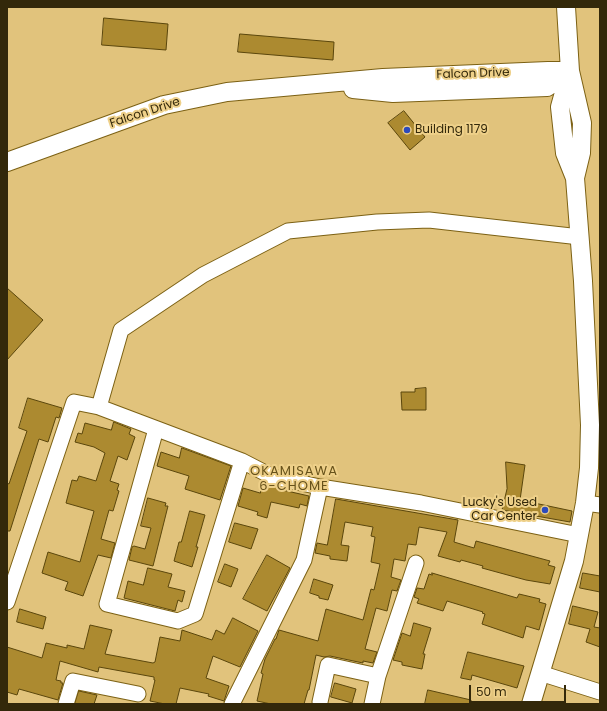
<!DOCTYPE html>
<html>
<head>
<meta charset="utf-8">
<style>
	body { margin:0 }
	#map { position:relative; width:607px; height:711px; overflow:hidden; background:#e1c37c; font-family:Poppins,sans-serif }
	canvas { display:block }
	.frame { position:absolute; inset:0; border:8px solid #33280a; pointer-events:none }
	.scale { position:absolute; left:469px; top:685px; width:97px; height:18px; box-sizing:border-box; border:2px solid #33280a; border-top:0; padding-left:5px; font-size:12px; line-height:14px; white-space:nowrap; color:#33280a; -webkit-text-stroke:3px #eed089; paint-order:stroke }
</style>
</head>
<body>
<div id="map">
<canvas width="607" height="711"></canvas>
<div class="frame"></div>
<div class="scale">50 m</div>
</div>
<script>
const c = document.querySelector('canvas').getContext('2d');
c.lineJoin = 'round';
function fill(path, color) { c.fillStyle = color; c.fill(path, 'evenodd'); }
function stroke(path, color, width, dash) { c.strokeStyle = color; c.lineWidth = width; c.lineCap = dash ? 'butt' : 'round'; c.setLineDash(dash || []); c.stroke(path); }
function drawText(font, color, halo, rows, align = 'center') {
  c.font = font + ' Poppins,sans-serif'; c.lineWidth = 4; c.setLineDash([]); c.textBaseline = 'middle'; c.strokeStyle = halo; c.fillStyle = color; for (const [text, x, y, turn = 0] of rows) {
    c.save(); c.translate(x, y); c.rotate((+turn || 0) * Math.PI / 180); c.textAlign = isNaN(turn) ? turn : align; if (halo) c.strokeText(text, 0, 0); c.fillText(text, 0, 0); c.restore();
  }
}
const building = new Path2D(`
	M104,18l64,6 -2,26 -64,-5z
	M240,34l94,8 -1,18 -95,-8z
	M404,111l21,26 -15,13 -22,-27z
	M7,288l36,32 -36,40z
	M426,388v22h-24l-1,-18h14v-3z
	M28,398l34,10 -3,10 -3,-1 -8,25 -9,-3 -29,92h-3v-48l2,1 18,-53 -8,-3z
	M114,422l17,7 -2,5 6,3 -8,23 -9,-4 -8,25 9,3 -2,6 2,1 -6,20 -4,-1 -8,29 14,4 -4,15 -13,-3 -15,41 -18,-6 3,-8 -26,-9 6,-21 32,10 14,-51 -28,-8 6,-23 5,1 2,-5 17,5 9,-28 -11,-6 -19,-5 3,-9 4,1 3,-11 26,7z
	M182,448l49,18 -11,34 -35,-11 4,-13 -32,-10 4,-14 18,6z
	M506,462l19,3 -5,35 52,11 -2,11 -68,-12 5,-21z
	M263,482l15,5v2l31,7 -2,10 -7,-2 -1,4 -28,-6 -4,16 -10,-3 1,-3 -20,-6 5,-18 17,5z
	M148,498l18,5 -1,3h3l-15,60 -24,-6 3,-13 2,-1 11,3 6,-21 -10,-2z
	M336,499l122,21 -4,22 20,6 2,-7 74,20 -2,4 7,2 -5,17 -24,-4 -44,-12 1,-2 -22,-6 -1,2 -22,-6 9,-24 -28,-5 -3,18 -8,-1 -3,17 -11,-2 -3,18 10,3 -4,11 -5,-1 -5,21 -11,-3 -11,41 12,3 -4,11 -10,-2v2l-33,-7 -6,1 -8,-2 -7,35h-1l-4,14h-33l-14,-3 6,-27 -2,-1 4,-14 10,-20h1l3,-9 39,11 8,-32 37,11 8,-31 3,1 6,-26 -9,-2 4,-25 -4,-1 2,-9 -28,-5 -4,23 8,1 -2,15 -17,-2v-3l-15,-3 2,-10 10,2z
	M190,511l15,4 -9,32h2l-6,20 -18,-6 5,-19h2z
	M235,523l23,6 -7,20 -22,-7z
	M267,555l23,13 -23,43 -24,-12z
	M225,564l13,5 -7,18 -13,-5z
	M148,568l24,6 -4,13 17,4 -3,11 -4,-2 -3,11 -51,-13 4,-17 15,4z
	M432,573l85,25 2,-4 21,5 -1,3 7,2 -7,26 -13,-4 -3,12 -41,-14 3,-10 -3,-1 1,-1 -36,-11 -4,10 -26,-8 2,-4 -5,-2 3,-9 7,1 5,-15 3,1z
	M583,573l17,3v16l-20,-4z
	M314,579l19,6 -5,15 -9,-2v-2l-9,-3z
	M573,606l25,6 -4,15 6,1v19l-14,-5 4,-13 -21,-5z
	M20,609l26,8 -3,12 -26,-7z
	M233,618l25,13 -18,36 -27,-11 -7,22 23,8 -5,15 -16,-5 1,-2 -29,-6 -4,16h-11l-15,-3 5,-21h-1v-3l-55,-10 -1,5 -38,-11 -4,19 5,1v2h2l-5,17 -39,-11 -2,6 -10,-3v-45l35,11 4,-15 21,5v-3l17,4 6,-24 22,5 -7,24 48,9 2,-1 5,-25 20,4 2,-11 30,10 4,-10 8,4z
	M414,623l17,5 -8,26h2l-3,15 -20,-4v-3l-9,-2 9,-27 8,3z
	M468,652l56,14 -7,22 -45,-13 -1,5 -10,-2z
	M335,683l21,6 -4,14 -21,-6z
	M428,690l43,10v4h-46z
	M79,691l18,4 -3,9h-19z`);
fill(building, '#ac8a30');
stroke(building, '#5a460c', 1);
const minor = new Path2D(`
	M99,407l22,-77 82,-55 85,-44 89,-9 52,-2 151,17
	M156,429l-49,175 71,17 17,-7 47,-153
	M585,503l15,2
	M7,602l67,-200 25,5 143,54 31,16 47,10 101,16 158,32
	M540,673l60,19
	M320,702l8,-37 50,11
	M66,704l7,-23 65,13
	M232,704l72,-144 16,-73
	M372,704l6,-28 38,-113`);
const tertiary = new Path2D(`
	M570,71l-10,36 5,46 10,25
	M353,89l40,4 154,-6 23,-16
	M7,162l157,-57 63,-13 156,-14 165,-7h22
	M531,704l43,-143 11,-58 4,-35 1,-43 -7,-144 -8,-103 6,-25 1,-30 -12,-52 -4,-64`);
stroke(minor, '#7c6114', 17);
stroke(tertiary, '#7c6114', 20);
stroke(minor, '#fff', 15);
stroke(tertiary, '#fff', 18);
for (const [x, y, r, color] of [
	[407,130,4,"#2d4bbb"],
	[545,510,4,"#2d4bbb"]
]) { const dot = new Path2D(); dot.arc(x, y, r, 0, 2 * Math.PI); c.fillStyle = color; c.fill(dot); stroke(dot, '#eed089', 1.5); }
drawText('12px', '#33280a', '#eed089', [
	["Falcon Drive",473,74,-2],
	["Falcon Drive",145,113,-18]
]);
drawText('12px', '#33280a', '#eed089', [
	["Building 1179",415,130],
	["Lucky's Used",537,503,"right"],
	["Car Center",537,517,"right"]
], 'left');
c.letterSpacing = '1px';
drawText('13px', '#67521b', '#eed089', [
	["OKAMISAWA",294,472],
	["6-CHOME",294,487]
]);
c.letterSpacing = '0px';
</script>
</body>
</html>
